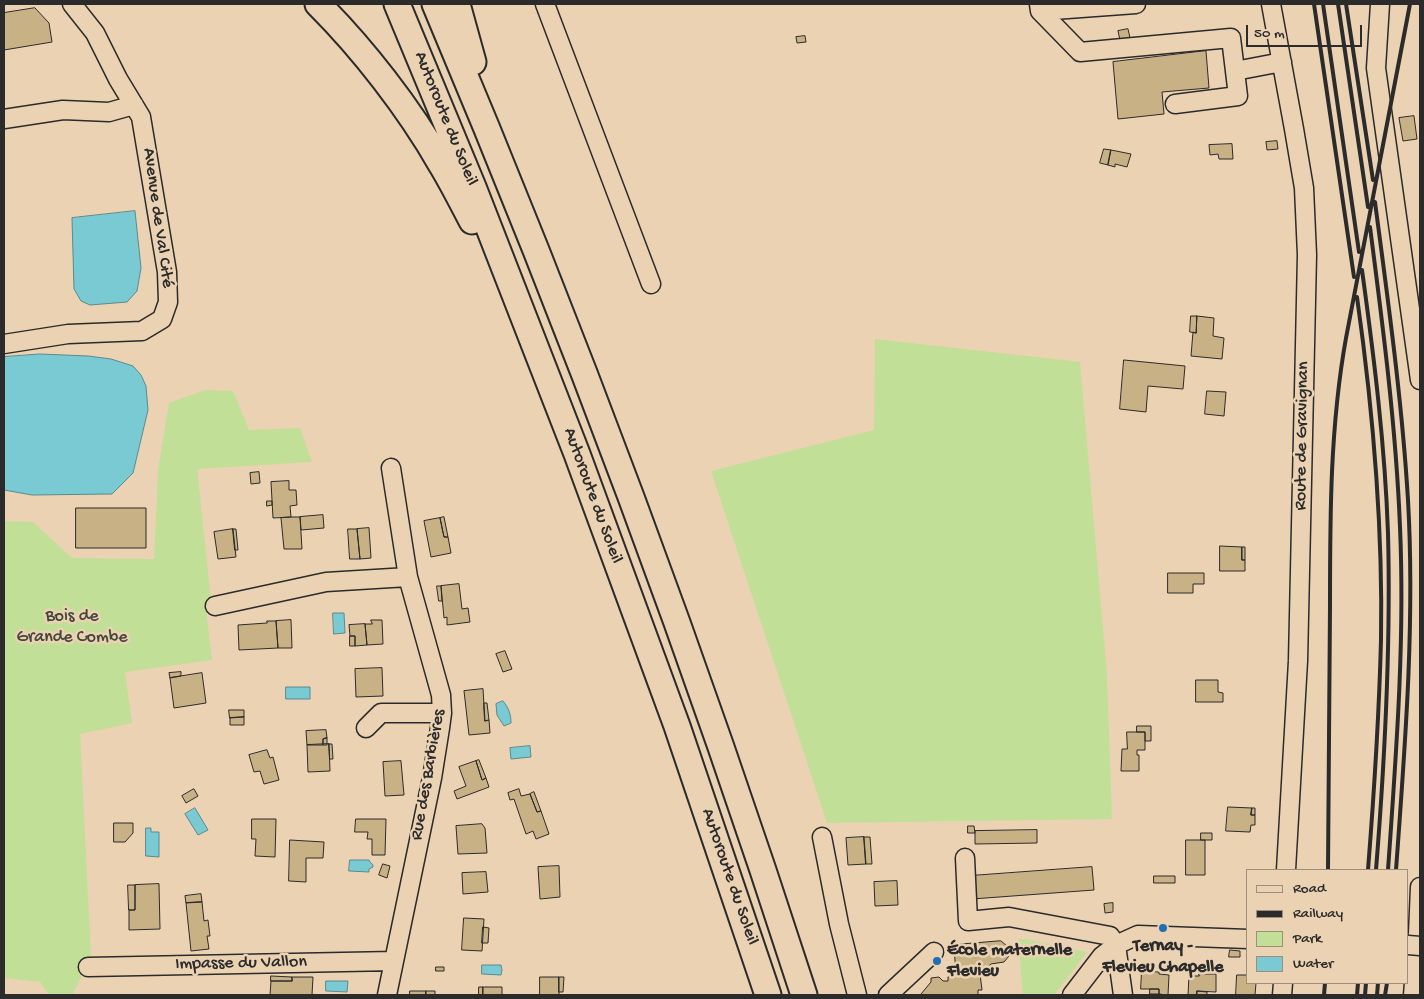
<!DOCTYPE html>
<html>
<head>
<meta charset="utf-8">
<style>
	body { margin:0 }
	#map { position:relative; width:1424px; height:999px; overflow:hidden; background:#ebd2b3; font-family:"Gochi Hand",sans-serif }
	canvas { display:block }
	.frame { position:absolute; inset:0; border:5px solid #2b2b2b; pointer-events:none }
	.legend { position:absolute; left:1246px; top:869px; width:162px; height:115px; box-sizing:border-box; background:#ebd2b3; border:1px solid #9e8f7d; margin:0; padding:6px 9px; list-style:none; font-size:15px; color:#2b2b2b }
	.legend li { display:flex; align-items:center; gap:10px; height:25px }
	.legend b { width:25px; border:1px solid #9e8f7d }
	.scale { position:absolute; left:1246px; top:25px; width:116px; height:22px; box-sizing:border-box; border:2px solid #2b2b2b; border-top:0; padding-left:6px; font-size:15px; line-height:18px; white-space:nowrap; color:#2b2b2b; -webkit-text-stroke:4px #ebd2b3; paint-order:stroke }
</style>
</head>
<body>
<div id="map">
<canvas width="1424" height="999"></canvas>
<div class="frame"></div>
<ul class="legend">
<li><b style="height:6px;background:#ebd2b3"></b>Road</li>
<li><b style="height:6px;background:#2b2b2b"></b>Railway</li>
<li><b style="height:14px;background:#c2df97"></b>Park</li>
<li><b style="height:14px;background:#79cad2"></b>Water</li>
</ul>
<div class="scale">50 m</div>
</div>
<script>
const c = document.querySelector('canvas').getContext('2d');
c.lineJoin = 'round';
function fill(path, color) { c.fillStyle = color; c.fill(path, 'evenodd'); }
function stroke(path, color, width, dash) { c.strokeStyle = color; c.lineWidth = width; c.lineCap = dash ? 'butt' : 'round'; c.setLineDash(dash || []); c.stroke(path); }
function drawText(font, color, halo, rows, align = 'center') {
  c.font = font + ' "Gochi Hand",sans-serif'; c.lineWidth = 5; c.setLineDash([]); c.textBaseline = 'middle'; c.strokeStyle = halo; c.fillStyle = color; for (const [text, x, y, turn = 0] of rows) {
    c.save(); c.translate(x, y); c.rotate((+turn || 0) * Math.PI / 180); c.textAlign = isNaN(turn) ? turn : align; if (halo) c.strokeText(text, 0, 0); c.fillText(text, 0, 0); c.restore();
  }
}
fill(new Path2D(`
	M875,339l205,23 27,313 5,144 -285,4 -116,-352 163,-41z
	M205,390l28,1 16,39 51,-2 12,34 -115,7 14,131 -6,1 7,59 -87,12 7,51 -52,11 11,224 -19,37h-23l-9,-13 -36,-4v-457l29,1 39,36 82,1 4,-89 11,-67z
	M1018,939h8l61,13 -33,43h-31z`), '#c2df97');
const water = new Path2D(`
	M135,211l6,57 -4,23 -10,11 -37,3 -9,-4 -7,-12 -2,-71z
	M40,354l48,2 23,3 22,7 8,9 5,11 2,24 -15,63 -21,21 -80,1 -28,-5v-133z
	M333,613h11l1,20 -11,1z
	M286,687h24v12h-24z
	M503,701c6,7 8,14 8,22l-7,3 -7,-11 -1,-11z
	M530,746l1,11 -20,2 -1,-11z
	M195,808l13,22 -10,5 -13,-21z
	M146,828h5v4h8v25l-13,-1z
	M350,860h19l1,2 3,3v2l-4,2v3l-20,-1z
	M482,965h19l1,5 -1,5 -19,-1z
	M326,981h22l-1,11 -21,-1z`);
fill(water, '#79cad2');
stroke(water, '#5a8a8f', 1);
const building = new Path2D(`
	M35,8l14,15 3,19 -48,8v-37z
	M1128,29l2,9 -10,2 -2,-9z
	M805,36l1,6 -9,1 -1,-6z
	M1206,51l3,37 -47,4 2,22 -46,5 -5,-57z
	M1414,116l3,23 -14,2 -4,-23z
	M1277,141l1,8 -11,1 -1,-8z
	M1232,144l1,15h-14l-1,-5 -8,1 -1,-10z
	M1104,149l7,1 -3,15 -8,-2z
	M1111,150l20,4 -4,13 -12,-3v3l-7,-2z
	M1191,316h6l-1,17 -6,-1z
	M1197,316l17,2 -1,18 11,2 -2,21 -31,-3 2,-24 3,1z
	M1124,360l61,6 -2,23 -35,-3 -2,26 -26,-3z
	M1207,391l19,1 -2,24 -19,-2z
	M259,472l1,11 -9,1 -1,-11z
	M289,481v9h7l1,15 -7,1 1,11 -18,1 -2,-36z
	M267,501h5v4l-5,1z
	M76,508h70v40h-70z
	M323,515l1,13 -23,2 -1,-13z
	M291,517h9l2,32h-18l-3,-31z
	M444,517l4,20h-4l-4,-19z
	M440,518l4,19h4l3,16 -20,4 -7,-36z
	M369,528l2,30 -11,1 -3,-30z
	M233,529h3l2,21h-3z
	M233,529l3,28 -18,2 -4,-27z
	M348,529h9l3,30h-10z
	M1220,546l22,1v13h3v11h-25z
	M1242,547h3v13h-3z
	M1168,573h36v11h-11v9h-25z
	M459,584l3,25 6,-1 2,14 -23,3v-8l-3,1 -3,-32z
	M437,586h4l1,15h-3z
	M291,620l1,28h-14l-2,-27z
	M371,620h11l1,24 -16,1 -2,-21h7z
	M267,621h9l2,27 -39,2 -1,-25 29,-2z
	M365,624l2,21 -12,1v-10h-5l-1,-11z
	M350,636h5v10h-5z
	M505,651l7,18 -9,3 -7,-18z
	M382,668l1,28 -27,1 -1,-28z
	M181,672v4l-11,2 -1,-5z
	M202,673l4,30 -32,5 -4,-30z
	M1196,680h22v12l5,1v9h-27z
	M483,689l2,32 4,-1 1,13 -21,2 -5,-44z
	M484,703h3l2,17 -4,1z
	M229,710h15v7l-14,1z
	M244,717v8h-14v-7z
	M1137,726h14v15h-6v-9h-8z
	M326,730l1,8 -4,1v6h-16l-1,-14z
	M1127,732h18v18h-8v5h2v16h-18l1,-22h5z
	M327,738v7h-4v-6z
	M329,744h3l1,15h-3z
	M329,744l1,27 -22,1 -1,-27z
	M267,750l3,8 3,-1 6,23 -15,4 -4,-13 -6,1 -5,-17z
	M479,760l7,18 -4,2 -6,-19z
	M401,761l3,34 -19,1 -2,-34z
	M476,761l6,19 4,-2 3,9 -32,12 -3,-8 12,-5 -7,-19z
	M194,789l4,7 -12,7 -4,-7z
	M519,789l2,7 9,-2 7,18 4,-1 8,23 -13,5 -3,-8 -7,3 -12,-35 -4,1 -2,-7z
	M534,792l7,19 -4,1 -7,-18z
	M1228,807l24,1 -1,7h4v10h-4l-1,7 -24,-1z
	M1252,808h3v7h-4z
	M252,819h24l-1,38 -20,-1 1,-17h-4z
	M356,819h30l-1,36h-13v-16h-5l1,-7h-13z
	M114,823h19v10l-8,9h-11z
	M482,824l3,4 2,25 -29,1 -2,-28z
	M968,826h6l1,7h-7z
	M1037,830v13l-62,1v-13z
	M1201,833h11v7h-11z
	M864,837l2,27 -18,1 -2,-27z
	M864,837h6l2,27h-6z
	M290,840l34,2 -1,16h-17v24l-17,-1z
	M1186,840h19v35h-19z
	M383,864l7,2 -3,12 -8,-3z
	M559,866l1,31 -20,2 -2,-32z
	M1092,867l2,23 -122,9 -2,-23z
	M486,872l2,20 -25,2 -1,-21z
	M1154,876h21v7h-21z
	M897,881l1,24 -23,1 -1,-24z
	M159,884l1,45 -31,1v-20h6v-25z
	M128,885h7v25h-6z
	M201,894l1,8 -16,1 -1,-7z
	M202,902l2,19 4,-1 2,16h-3l2,13 -18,2 -5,-48z
	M1113,903v9l-8,1 -1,-9z
	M464,918l20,1 -2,32 -20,-1z
	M483,927l6,1 -1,15h-6z
	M1001,941l12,10 -9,11 -13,2 -11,10 2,16h-4v5h-55l-2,-1 10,-12v-4l8,-1 4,4h5v-4l8,-1 -2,-31z
	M1230,950l10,1v6h-11z
	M436,967h8v4h-8z
	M1142,971l17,1v2l10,1 -1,20 -9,-1v-5h-18z
	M1199,974h17v18l-19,-1v4h-9l1,-19h10z
	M1237,975h11v8h8l-1,12h-19z
	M271,976l21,1v4h-21z
	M292,977h21l-1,18h-42l1,-14h21z
	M540,977h19v18h-19z
	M559,977h5l-1,15h-4z
	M479,987h4v8h-4z
	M483,987h19v8h-19z
	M1150,989h9v5h-9z
	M410,991h16v4h-16z
	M426,991h9v4h-9z
	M1197,991l10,1v3h-10z`);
fill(building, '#c9b186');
stroke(building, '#2b2b2b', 1);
const minor = new Path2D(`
	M545,4l106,280
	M1039,4l1,7 40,41 151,-14 7,58 -63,8
	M1271,4l23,125 10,59 3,67 -9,406 -12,209
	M1380,4l-4,64 44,312
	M1040,11l96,-7
	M1235,71l47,-9
	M4,119l59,-9 46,2 25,-7
	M4,344l64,-10 74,-3 20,-12 6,-17 -1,-30 -26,-155 -23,-38 -23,-46 -23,-29
	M215,606l111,-24 82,-5
	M366,728l15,-15h61
	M822,837l17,87 18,71
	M965,858l3,63 41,-4 101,19 6,9 7,50
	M88,967l306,-6
	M387,995l45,-217 8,-50 2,-15 -1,-18 -33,-118 -17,-109
	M888,995l46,-43
	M1072,995l30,-39 14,-11 22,-10 110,4
	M1282,995l1,-12
	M1413,995l5,-61 2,-47`);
const highway = new Path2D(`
	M318,4c45,45 91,104 123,160 11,18 21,38 31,57
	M397,4l76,183 104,267 100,272 91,269
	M435,4c137,324 261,656 369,991
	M457,4l16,58`);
stroke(minor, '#2b2b2b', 21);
stroke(highway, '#2b2b2b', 29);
stroke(minor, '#ebd2b3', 18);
stroke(highway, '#ebd2b3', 25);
stroke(new Path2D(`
	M1314,4l40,273
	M1323,4l36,248
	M1338,4l30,203
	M1346,4l27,176
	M1375,202c13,99 27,198 33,298 7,123 -3,247 -12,370
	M1370,227c13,100 26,200 30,300 5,115 -4,229 -12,343
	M1362,270c12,87 23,175 26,263 3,113 -3,225 -12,337
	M1357,297c16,113 26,228 24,343 -2,77 -7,154 -13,230
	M1328,870c1,-88 1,-176 2,-264 0,-90 0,-179 16,-268l64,-334
	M1324,995l1,-12
	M1357,995l1,-12
	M1365,995l1,-12
	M1377,995l1,-12
	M1385,995l2,-12`), '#2b2b2b', 4);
const minorBridge = new Path2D(`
	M1408,945l12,1`);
stroke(minorBridge, '#2b2b2b', 21, []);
stroke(minorBridge, '#ebd2b3', 18);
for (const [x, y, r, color] of [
	[1163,928,5,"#1f6fb2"],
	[937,961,5,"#1f6fb2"]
]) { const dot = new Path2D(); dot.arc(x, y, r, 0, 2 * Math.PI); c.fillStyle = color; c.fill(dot); stroke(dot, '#ebd2b3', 2); }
drawText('18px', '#2b2b2b', '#ebd2b3', [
	["Autoroute du Soleil",445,119,68],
	["Avenue de Val Cité",157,218,82],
	["Route de Gravignan",1303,436,-89],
	["Autoroute du Soleil",592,496,70],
	["Rue des Barbières",429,775,-80],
	["Autoroute du Soleil",729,877,71],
	["Impasse du Vallon",241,964,-1]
]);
drawText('18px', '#42463b', '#ebd2b3', [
	["Bois de",72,617],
	["Grande Combe",72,638]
]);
drawText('bold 18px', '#2b2b2b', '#ebd2b3', [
	["Ternay -",1163,947],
	["Flevieu Chapelle",1163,968],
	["École maternelle",947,951,"left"],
	["Flevieu",947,972,"left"]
]);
</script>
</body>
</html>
